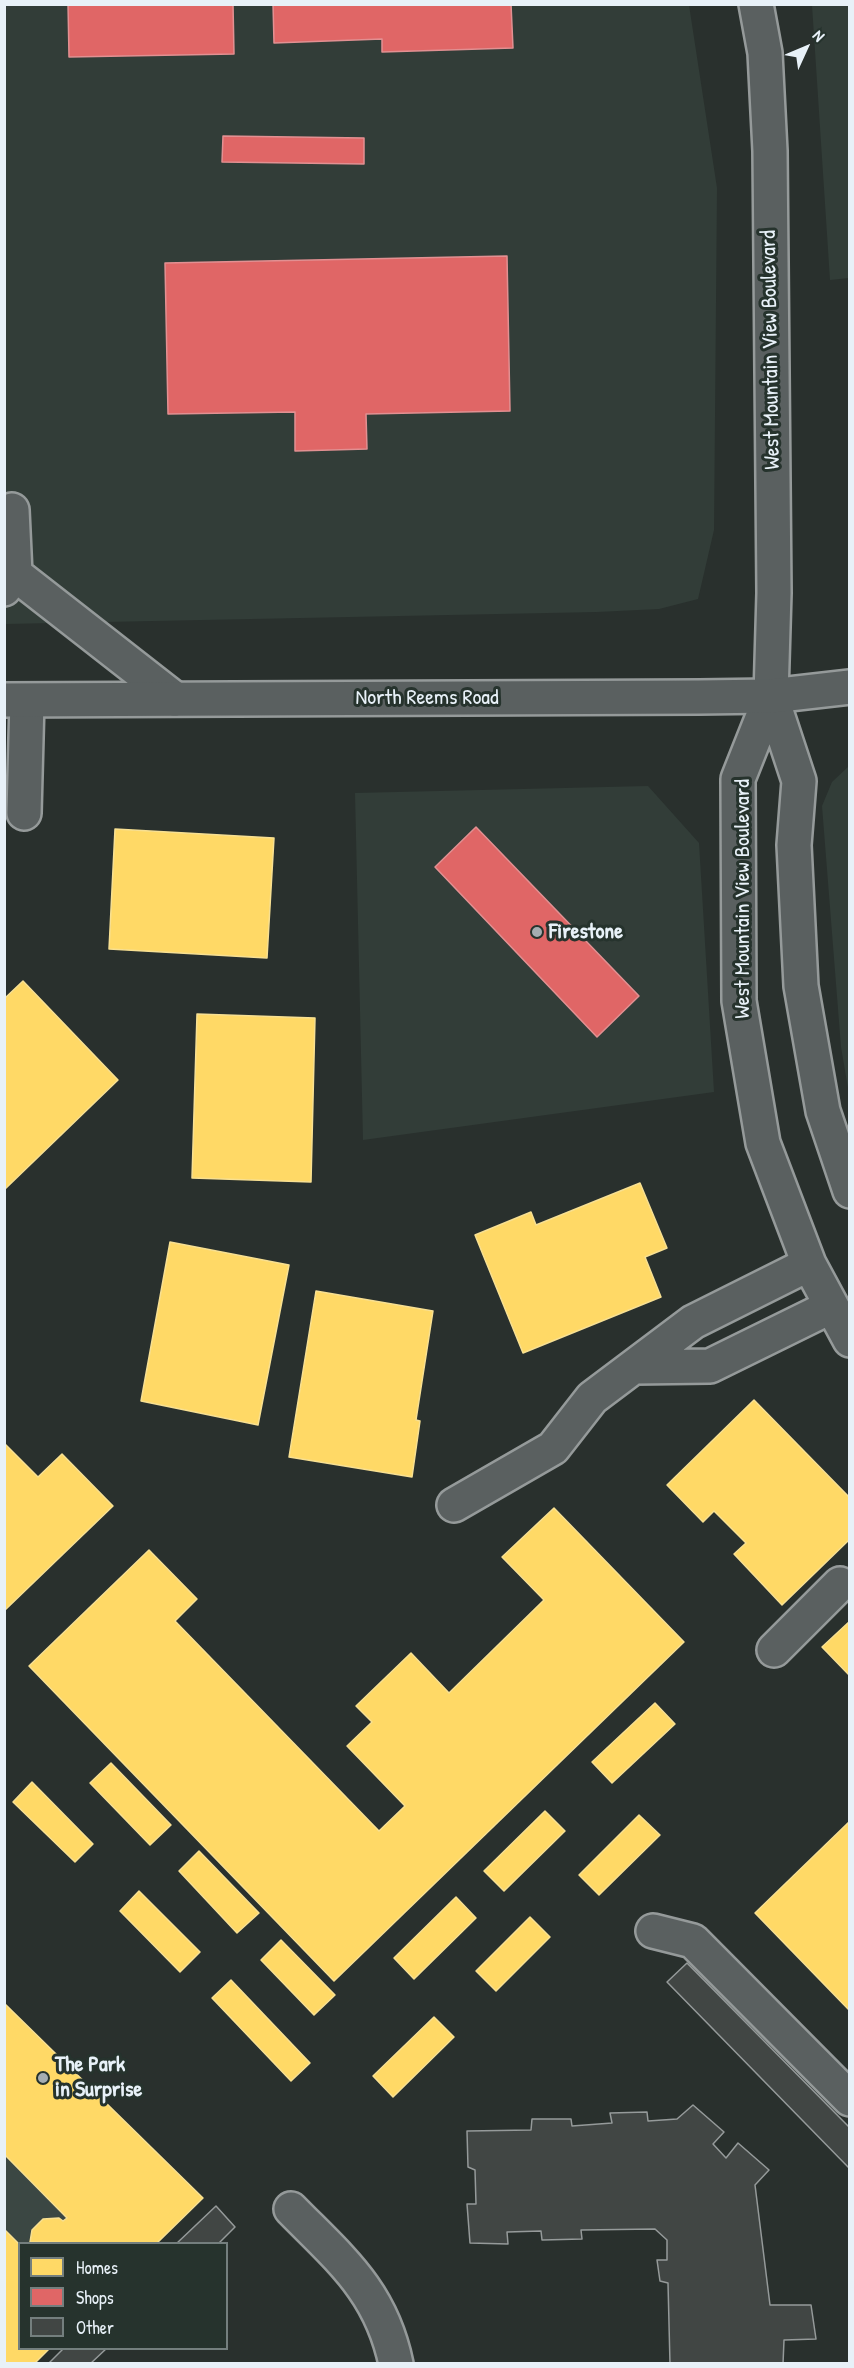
<!DOCTYPE html>
<html>
<head>
<meta charset="utf-8">
<style>
	body { margin:0 }
	#map { position:relative; width:854px; height:2368px; overflow:hidden; background:#29302d; font-family:"Patrick Hand",sans-serif }
	canvas { display:block }
	.frame { position:absolute; inset:0; border:6px solid #e8f1f8; pointer-events:none }
	.legend { position:absolute; left:18px; top:2242px; width:210px; height:108px; box-sizing:border-box; background:#26332d; border:2px solid #747f7e; margin:0; padding:8px 10px; list-style:none; font-size:18px; color:#e8f1f8 }
	.legend li { display:flex; align-items:center; gap:12px; height:30px }
	.legend b { width:30px; border:2px solid #747f7e }
	.north { position:absolute; left:776px; top:18px; width:60px; height:60px; -webkit-text-stroke:4px #26332d; paint-order:stroke; rotate:46deg; font-size:16px; font-weight:700; line-height:24px; text-align:center; color:#e8f1f8 }
	.north::after { content:''; display:block; margin:auto; width:21px; height:27px; background:#e8f1f8; clip-path:polygon(50% 0,100% 100%,50% 72%,0 100%) }
</style>
</head>
<body>
<div id="map">
<canvas width="854" height="2368"></canvas>
<div class="frame"></div>
<ul class="legend">
<li><b style="height:16px;background:#ffd966"></b>Homes</li>
<li><b style="height:16px;background:#e06666"></b>Shops</li>
<li><b style="height:16px;background:#414644"></b>Other</li>
</ul>
<div class="north">N</div>
</div>
<script>
const c = document.querySelector('canvas').getContext('2d');
c.lineJoin = 'round';
function fill(path, color) { c.fillStyle = color; c.fill(path, 'evenodd'); }
function stroke(path, color, width, dash) { c.strokeStyle = color; c.lineWidth = width; c.lineCap = dash ? 'butt' : 'round'; c.setLineDash(dash || []); c.stroke(path); }
function drawText(font, color, halo, rows, align = 'center') {
  c.font = font + ' "Patrick Hand",sans-serif'; c.lineWidth = 6; c.setLineDash([]); c.textBaseline = 'middle'; c.strokeStyle = halo; c.fillStyle = color; for (const [text, x, y, turn = 0] of rows) {
    c.save(); c.translate(x, y); c.rotate((+turn || 0) * Math.PI / 180); c.textAlign = isNaN(turn) ? turn : align; if (halo) c.strokeText(text, 0, 0); c.fillText(text, 0, 0); c.restore();
  }
}
fill(new Path2D(`
	M4,5h685l28,183 -3,342 -16,69 -39,10 -62,3 -592,12z
	M812,5h37v273l-19,2z
	M849,766v328l-8,-47 -19,-241 10,-24z
	M648,786l51,57 15,249 -351,48 -8,-347z`), '#323d38');
fill(new Path2D(`
	M4,2154l63,64 -4,3 -4,-3 -16,1 -11,24 -13,1 -14,-15z`), '#3b4743');
const homes = new Path2D(`
	M115,829l159,9 -7,120 -158,-9z
	M23,981l95,99 -114,110v-191z
	M197,1014l118,4 -4,164 -119,-4z
	M640,1183l27,65 -22,9 16,40 -138,56 -48,-118 56,-23 5,13z
	M170,1242l119,23 -31,160 -117,-24z
	M316,1291l117,20 -17,109 4,1 -8,56 -123,-20z
	M754,1400l96,98v41l-68,66 -48,-51 12,-11 -32,-32 -11,11 -36,-37z
	M4,1443l34,34 24,-23 51,52 -109,105z
	M554,1508l130,134 -350,339 -305,-315 120,-116 48,49 -22,22 204,210 26,-25 -58,-60 25,-24 -16,-16 55,-53 38,40 95,-93 -42,-43z
	M850,1621v55l-28,-29z
	M655,1703l20,21 -63,59 -20,-21z
	M111,1763l60,62 -21,20 -60,-62z
	M32,1782l61,62 -18,18 -62,-60z
	M545,1811l20,20 -61,60 -20,-20z
	M639,1815l21,20 -61,60 -20,-20z
	M850,1821v190l-95,-98z
	M199,1851l60,62 -22,20 -58,-62z
	M139,1891l61,61 -20,20 -60,-61z
	M456,1897l20,21 -62,61 -20,-21z
	M530,1917l20,20 -54,54 -20,-20z
	M281,1940l54,55 -21,20 -53,-55z
	M231,1980l79,83 -19,18 -79,-83z
	M4,2003l199,195 -47,46 -126,-2 2,-12 11,-11 16,-1 4,3 4,-3 -63,-64z
	M434,2017l20,20 -61,60 -20,-21z
	M4,2229l16,16v103h30l-16,16h-30z`);
fill(homes, '#ffd966');
stroke(homes, '#f8e092', 1.5);
const shops = new Path2D(`
	M68,4h165l1,50 -165,3z
	M273,4h238l2,44 -131,4v-13l-108,4z
	M223,136l141,2v26l-142,-2z
	M507,256l3,155 -144,3 1,35 -72,2v-39l-127,2 -3,-151z
	M476,827l163,169 -42,41 -162,-170z`);
fill(shops, '#e06666');
stroke(shops, '#e29092', 1.5);
const building = new Path2D(`
	M687,1963l163,165 -1,40 -182,-186z
	M693,2105l31,27 -11,12 13,14 12,-15 31,27 -14,15 15,120h41l5,34 -32,1 -1,24h-113l-2,-81 -8,-2 -3,-21h10v-20l-12,-11 -74,1 1,9 -40,1 -1,-9 -34,1 1,12 -38,-1 -3,-39h9l-1,-34 -7,-3 -1,-36 64,-1 1,-11h39l1,7 40,-3 -2,-10 37,-1 1,9 29,-2z
	M216,2206l19,21 -17,17h-42z
	M64,2348h43l-17,16h-42z`);
fill(building, '#414644');
stroke(building, '#959a9a', 1.5);
const minor = new Path2D(`
	M756,4l9,49 5,98 4,442 -3,103 -33,83 1,222 24,142 46,121 41,76
	M15,574l160,125
	M4,589l11,-15 -3,-64
	M771,696l28,85 -5,64 7,141 22,125 27,80
	M24,813l3,-112
	M635,1367l75,-1 120,-59
	M454,1505l99,-57 39,-50 101,-76 116,-58
	M774,1650l66,-66
	M653,1931l40,10 157,158
	M291,2209c49,50 90,82 105,155`);
const major = new Path2D(`
	M4,700l695,-3 72,-1 79,-9`);
stroke(minor, '#959a9a', 38);
stroke(major, '#959a9a', 38);
stroke(minor, '#5a6060', 33);
stroke(major, '#5a6060', 33);
for (const [x, y, r, color] of [
	[537,932,6,"#a5adb1"],
	[43,2078,6,"#a5adb1"]
]) { const dot = new Path2D(); dot.arc(x, y, r, 0, 2 * Math.PI); c.fillStyle = color; c.fill(dot); stroke(dot, '#26332d', 2); }
drawText('22px', '#e8f1f8', '#26332d', [
	["West Mountain View Boulevard",771,350,-91],
	["North Reems Road",427,698],
	["West Mountain View Boulevard",743,899,-90]
]);
drawText('bold 22px', '#e8f1f8', '#26332d', [
	["Firestone",549,932],
	["The Park",55,2065],
	["in Surprise",55,2090]
], 'left');
</script>
</body>
</html>
